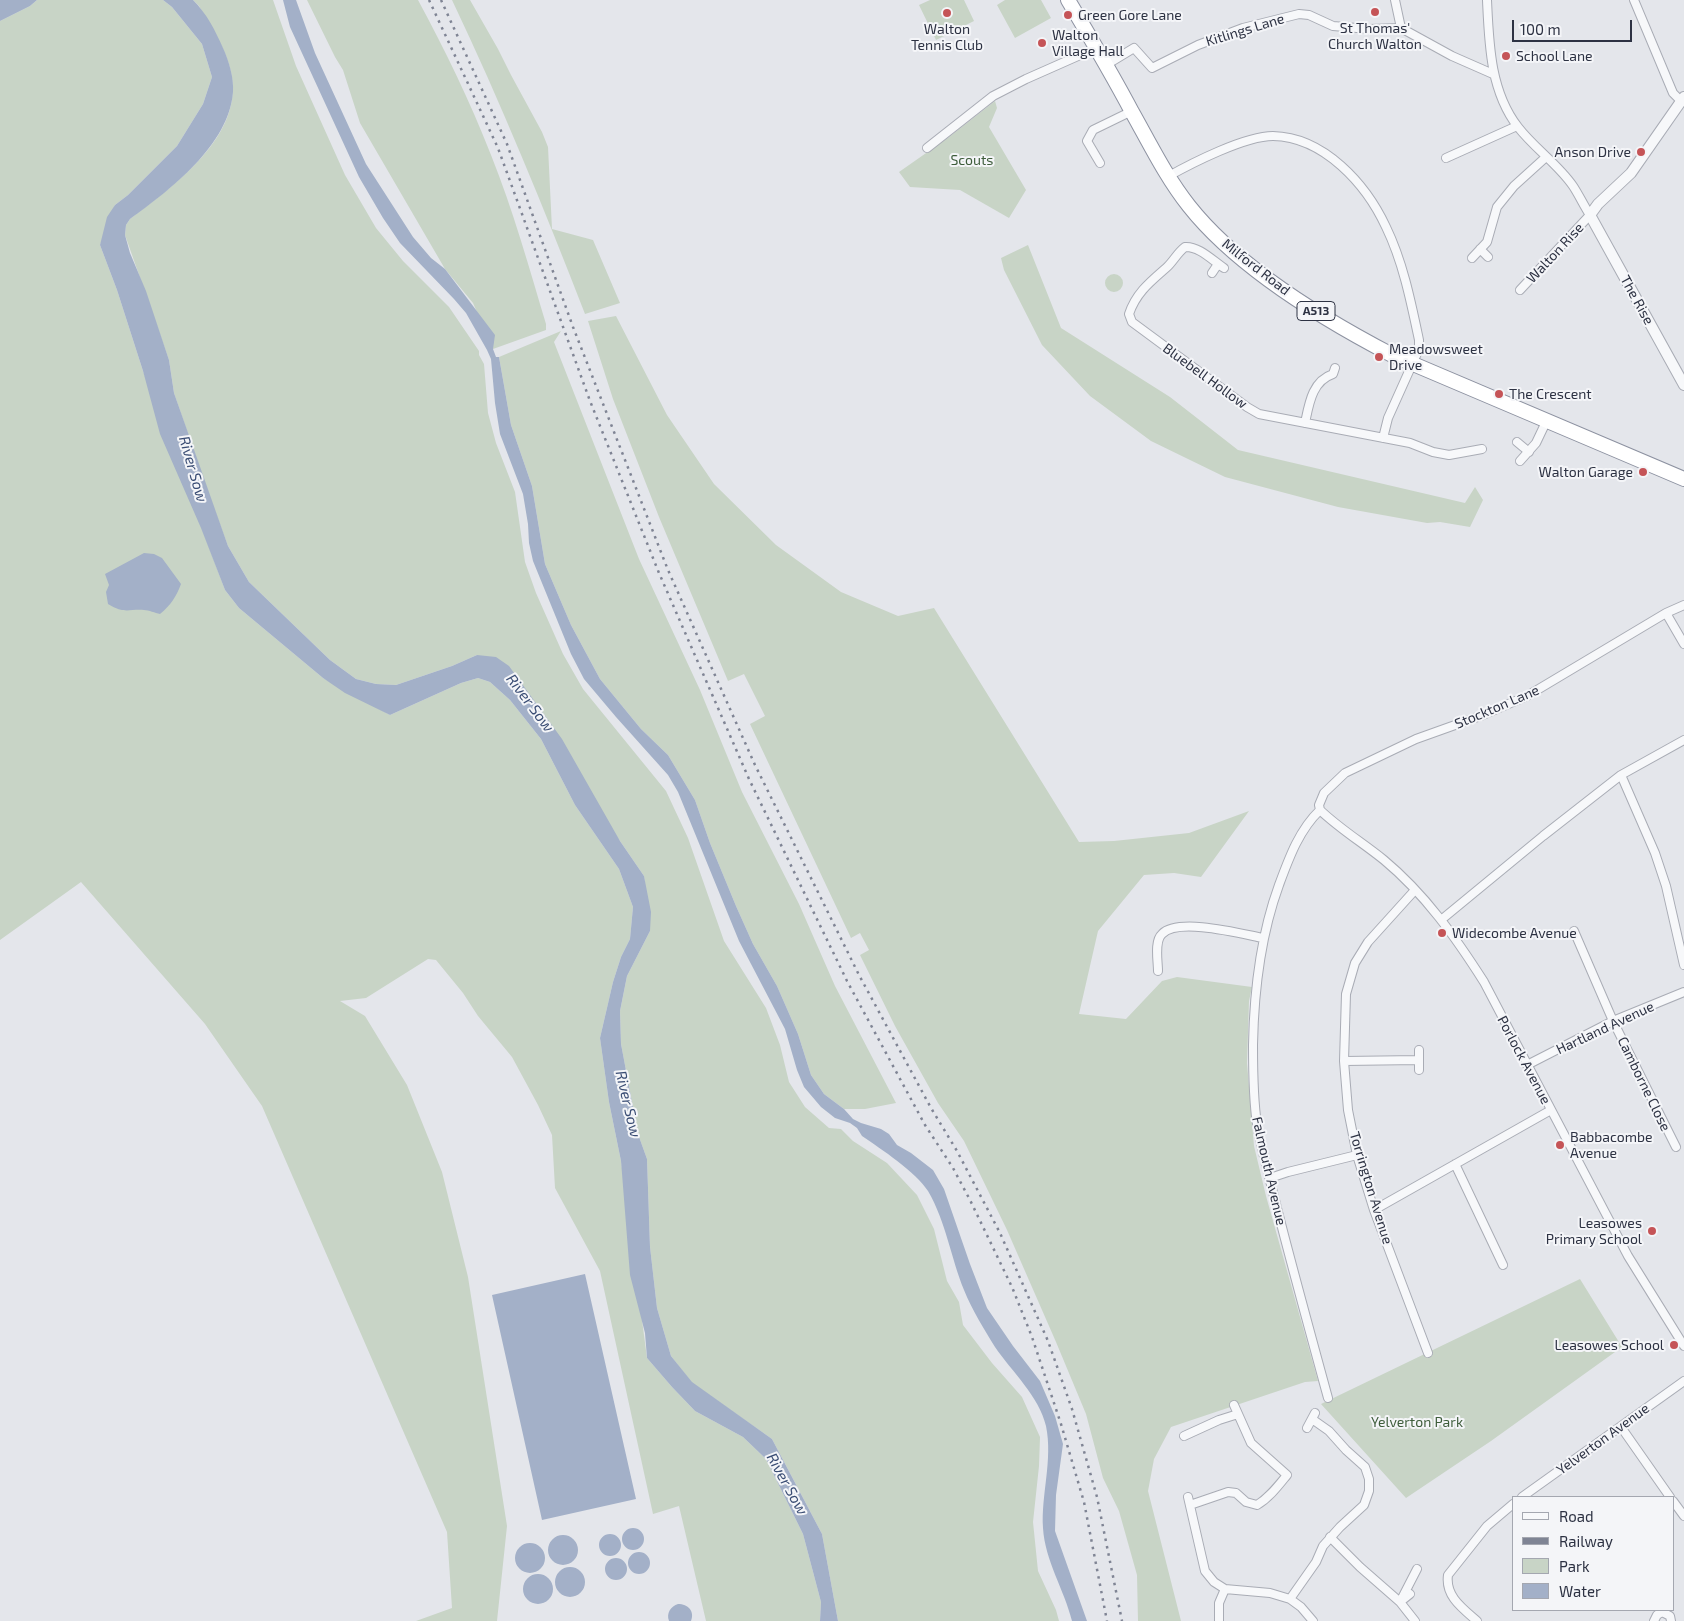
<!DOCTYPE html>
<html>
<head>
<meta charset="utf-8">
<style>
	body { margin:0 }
	#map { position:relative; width:1684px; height:1621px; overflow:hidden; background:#e4e6eb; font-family:"Exo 2",sans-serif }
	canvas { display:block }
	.legend { position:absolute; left:1512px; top:1496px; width:162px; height:115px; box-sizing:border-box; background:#f4f5f8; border:1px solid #a4a7b0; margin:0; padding:6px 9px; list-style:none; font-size:15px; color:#2d3243 }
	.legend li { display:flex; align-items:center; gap:10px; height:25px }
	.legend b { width:25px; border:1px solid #a4a7b0 }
	.scale { position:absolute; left:1512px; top:20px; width:120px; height:22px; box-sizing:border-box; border:2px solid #2d3243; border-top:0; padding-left:6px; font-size:15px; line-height:18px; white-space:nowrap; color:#2d3243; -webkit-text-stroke:4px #f4f5f8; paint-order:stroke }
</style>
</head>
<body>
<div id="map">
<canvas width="1684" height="1621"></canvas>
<ul class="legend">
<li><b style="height:6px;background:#f7f8fa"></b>Road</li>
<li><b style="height:6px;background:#7f8494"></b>Railway</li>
<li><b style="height:14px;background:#c8d4c6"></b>Park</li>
<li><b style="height:14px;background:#a3b0c8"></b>Water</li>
</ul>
<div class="scale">100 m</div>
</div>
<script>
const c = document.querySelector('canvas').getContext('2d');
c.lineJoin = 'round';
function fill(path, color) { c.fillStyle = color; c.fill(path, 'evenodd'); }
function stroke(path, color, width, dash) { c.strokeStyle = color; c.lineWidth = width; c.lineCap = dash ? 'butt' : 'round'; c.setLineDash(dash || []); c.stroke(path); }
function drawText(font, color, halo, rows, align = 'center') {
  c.font = font + ' "Exo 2",sans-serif'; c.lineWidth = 4; c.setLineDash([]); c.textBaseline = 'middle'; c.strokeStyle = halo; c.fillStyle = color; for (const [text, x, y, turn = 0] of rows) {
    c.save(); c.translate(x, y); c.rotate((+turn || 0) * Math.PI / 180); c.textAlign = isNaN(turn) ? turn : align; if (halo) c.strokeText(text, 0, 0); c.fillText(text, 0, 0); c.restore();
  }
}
fill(new Path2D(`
	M37,0h126l9,7 30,37 10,33 -9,27 -26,42 -49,49 -13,10 -15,40 17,45 26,81 82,219 14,18 84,70 67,37 71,-32 17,-5 12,4 20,18 31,39 34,66 44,64 14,38 -3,32 -9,18 -8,25 -13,56 9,64 12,59 26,197 25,29 23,24 48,26 23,22 37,75 18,68 -1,19h-114l-27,-115 -26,8 -53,-243 -45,-83 -3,-53 -14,-30 -26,-48 -34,-41 -15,-23 -27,-33 -8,-1 -62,39 -26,3 25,15 42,69 35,87 26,105 39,249 -10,95h-81l36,-13 -5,-76 -185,-426 -57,-82 -124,-142 -81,58v-919l30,-15z
	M193,0h80l23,66 49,109 31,53 27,33 46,46 30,44v4l5,9 4,49 8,30 19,49 10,70 11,31 27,61 20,35 83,102 22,47 36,103 42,67 14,37 9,37 16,25 24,21 12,1 12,12 34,22 30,32 17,34 13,52 12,21 4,23 29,38 30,34 18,40 -1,29 -6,56 5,49 18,39 3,11h-221l-16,-87 -50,-95 -80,-56 -21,-27 -14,-48 -7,-61 -3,-88 -9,-25 -17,-90 -1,-33 7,-35 23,-45 -6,-55 -24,-35 -143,-186 -25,11 -56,19 -20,-1 -20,-5 -26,-19 -81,-78 -21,-36 -19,-51 -35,-102 -5,-33 -44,-125 1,-10 4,-6c44,-34 115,-83 101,-147 -5,-24 -21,-45 -32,-66z
	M307,0h111c27,50 52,101 73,155 22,55 38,112 55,169v6l-53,19 -20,-46 -28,-34 -85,-146 -17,-53 -8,-13z
	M452,0h18l28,49 13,26 31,57 6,15 4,82 41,11 27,63 -35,11c-41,-106 -84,-211 -133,-314z
	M930,0h34l10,21 -38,19 -17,-35z
	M1005,0h36l10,18 -36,20 -18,-33z
	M995,101l2,7 -8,19 37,63 -17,28 -49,-28 -50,-3 -11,-15 50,-35z
	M1028,245l33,83 109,69 68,53 227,53 10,-16 8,13 -13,27 -30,-5 -13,1 -89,-16 -113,-30 -74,-36 -61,-45 -48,-51 -38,-75 -3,-12z
	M1105 283a9 9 0 1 1 18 0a9 9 0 1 1-18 0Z
	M616,316l51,99 47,69 62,61 65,47 57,24 36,-8 145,234 35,-1 75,-8 60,-22 -48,66 -27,-4 -30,2 -46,56 -19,83 47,5 36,-38 15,-4 75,10 -3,14 -2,62 7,83 12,50 52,185 -13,1 -134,45 -17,32 -6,32 33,130h-43l-1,-46 -18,-64 -16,-33 -17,-64 -30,-72 -49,-112 -43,-89 -26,-38 -43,-77 -35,-71 9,-5 -9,-17 -9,5 -101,-214 15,-8 -21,-42 -16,7 -69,-164 -46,-118 -25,-78z
	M561,331l-7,11 85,217 61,131 42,102 57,112 36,82 61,117 -31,6h-21l-20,-15 -13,-19 -13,-41 -21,-48 -24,-42 -17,-38 -26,-63 -15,-43 -27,-45 -27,-26 -41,-50 -29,-54 -26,-61 -13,-78 -21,-61 -12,-68z
	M1580,1279l42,68 -131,94 -85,57 -85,-94z`), '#c8d4c6');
fill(new Path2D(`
	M0,0h37l-7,6 -30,15z
	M163,0h30c14,14 22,30 30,48 6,13 11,30 10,44 -4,53 -63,98 -103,127l-4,6 -1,10 5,18 16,38 23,69 5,33 54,153 21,36 81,78 26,19 20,5 20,1 56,-19 25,-11 19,2 13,9 53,73 58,102 24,35 7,36 -1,19 -23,45 -7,35 1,33 17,90 9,25 3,88 7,61 14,48 21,26 80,57 50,95 16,87h-18l1,-19 -18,-68 -37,-75 -23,-22 -48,-26 -23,-24 -25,-29 -2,-25 -15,-58 -9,-114 -12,-59 -9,-64 13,-56 8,-25 9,-18 3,-32 -14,-38 -44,-64 -34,-66 -31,-39 -20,-18 -12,-4 -17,5 -71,32 -45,-22 -22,-15 -84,-70 -14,-18 -24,-62 -41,-94 -17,-63 -26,-81 -17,-45 7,-28 8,-12 13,-10 49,-49 26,-42 9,-27 -10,-33 -30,-37z
	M283,0h13l19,53 51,111 47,73 18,21 14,11 50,66 -2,14 3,8h3l12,68 21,61 13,78 26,61 29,54 41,50 27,26 27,45 15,43 26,63 17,38 24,42 21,48 13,41 13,19 20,15 9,10 8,4 20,6 8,5 8,11 14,8 22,17 11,19 26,75 17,44 26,38 27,35 15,35 8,28 -7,51 -1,36 32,90h-15c-8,-32 -27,-60 -29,-93 -2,-34 10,-68 3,-102 -7,-30 -34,-54 -51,-79 -11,-18 -23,-37 -31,-57 -13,-32 -18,-68 -36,-99 -12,-19 -47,-42 -66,-55l-5,-8 -7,-5 -15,-5 -14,-11 -17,-20 -7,-17 -12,-41 -46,-88 -61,-149 -10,-17 -52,-58 -32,-38 -13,-25 -38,-93 -4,-18 -1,-19 -5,-30 -23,-60 -5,-31 -4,-44 -4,-9 -21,-37 -12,-14 -54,-56 -17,-25 -24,-41 -69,-150z
	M144,553l10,1 8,4 19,26c-5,13 -10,21 -21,30 -5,-1 -11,-4 -16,-4 -16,-1 -20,4 -36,-6l-2,-12 3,-7 -4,-11z
	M585,1274l51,225 -94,21 -50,-225z
	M622 1539a11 11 0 1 1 22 0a11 11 0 1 1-22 0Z
	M599 1545a11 11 0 1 1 22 0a11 11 0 1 1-22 0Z
	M548 1550a15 15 0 1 1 30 0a15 15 0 1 1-30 0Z
	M515 1558a15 15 0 1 1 30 0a15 15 0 1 1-30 0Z
	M628 1563a11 11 0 1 1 22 0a11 11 0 1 1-22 0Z
	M605 1569a11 11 0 1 1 22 0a11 11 0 1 1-22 0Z
	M555 1582a15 15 0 1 1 30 0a15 15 0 1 1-30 0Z
	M523 1589a15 15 0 1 1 30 0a15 15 0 1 1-30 0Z
	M678,1604c10,0 17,7 13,17h-22c-3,-8 2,-15 9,-17z`), '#a3b0c8');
const minor = new Path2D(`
	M1395,0l6,28
	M1487,0c2,43 3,91 31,127 16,21 40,37 55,59 6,9 11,20 17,29l-70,75
	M1634,0l39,93 8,8
	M1401,28l51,28 41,18
	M1106,65l28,-17 18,20 46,-23 45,-17 56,-14 10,1 24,11 36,3 32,-1
	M927,148l66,-52 33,-17 70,-31
	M1446,158l71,-32
	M1100,163l-13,-22 6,-11 39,-19
	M1167,177c25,-14 78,-41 106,-41 51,1 93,48 113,91 17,35 25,75 33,113v9l-31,69 -5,20
	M1480,249l8,8
	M1472,258l15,-16 10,-35 17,-21 32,-29
	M1224,268c-11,-7 -25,-22 -39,-21 -8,6 -12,15 -19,21 -16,14 -30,25 -37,46l3,8 115,85 12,7 151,29 23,9 16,3 33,-6
	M1212,273l6,-9
	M1305,423c4,-19 7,-42 28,-49l2,-6
	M1517,442l12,10
	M1520,461l16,-18 10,-21
	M1666,613l18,31
	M1621,775l34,78 11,33 18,79
	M1320,810c20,19 43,33 64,50 41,34 72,78 100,122l144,274 56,90
	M1320,810c-21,20 -31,48 -41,75 -19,52 -25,105 -26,160 0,26 0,53 4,79 5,29 14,59 21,88 16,62 33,124 50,186
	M1320,810l-1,-5 5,-12 21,-20 71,-34 67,-24 44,-19 139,-83 18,-8
	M1415,890l-47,52 -13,21 -9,31 -2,67 4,49 9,45 17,55 54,143
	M1441,920l102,-84 78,-61 63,-35
	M1574,931l39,90 63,126
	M1158,971c0,-10 -4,-30 4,-37 16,-17 80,0 101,4
	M1344,1061l75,-1
	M1527,1065l86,-44 71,-29
	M1419,1070v-20
	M1455,1164l48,101
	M1270,1178l18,-6 69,-17
	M1374,1210l177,-100
	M1621,1427l49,70
	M1307,1428l8,-15
	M1184,1436l35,-16 19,-6
	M1188,1497l17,74 9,11 11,7 45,4 20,6 11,8 12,14
	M1522,1497l162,-116
	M1673,1501l11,15
	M1190,1505l38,-13 8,1 10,9 11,3c12,-7 21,-19 30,-30l-36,-32 -17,-38
	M1330,1537l30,30 40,35 10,-8
	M1290,1599l26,-37 7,-16 17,-19 24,-22 5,-14v-12l-4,-12 -19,-17 -17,-19 -17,-12
	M1219,1621v-18l6,-14
	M1415,1621l-15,-19 17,-33
	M1477,1621c-15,-13 -32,-25 -29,-46l39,-49 26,-22
	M1654,1621l3,-6 5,-3 8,4 1,5`);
const tertiary = new Path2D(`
	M1684,97l-53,76 -33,31 -8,11 94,170`);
const trunk = new Path2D(`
	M1068,0c22,37 44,74 64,112 18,32 34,65 57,94 49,62 134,113 203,149l292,124`);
stroke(minor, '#a9acb5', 10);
stroke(tertiary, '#a9acb5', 12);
stroke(trunk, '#8d92a1', 16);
stroke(minor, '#f7f8fa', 8);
stroke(tertiary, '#f7f8fa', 10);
stroke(trunk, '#fff', 14);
stroke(new Path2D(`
	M429,0l69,148 92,253 69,172 90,206 98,202 78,144 28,43 17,32 42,87 20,50 29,87 23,78 23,119
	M441,0l66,144 66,183 95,243 87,195 104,210 72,133 26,43 43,82 48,108 24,68 25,88 25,124`), '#7f8494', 2.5, [2.5, 5]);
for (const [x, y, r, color] of [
	[1375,12,5,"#c55457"],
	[947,13,5,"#c55457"],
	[1068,15,5,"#c55457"],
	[1042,43,5,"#c55457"],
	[1506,56,5,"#c55457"],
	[1641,152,5,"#c55457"],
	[1379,357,5,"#c55457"],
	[1499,394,5,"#c55457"],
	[1643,472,5,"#c55457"],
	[1442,933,5,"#c55457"],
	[1560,1145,5,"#c55457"],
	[1652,1231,5,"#c55457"],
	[1674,1345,5,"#c55457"]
]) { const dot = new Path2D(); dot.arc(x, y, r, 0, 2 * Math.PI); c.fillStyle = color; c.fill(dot); stroke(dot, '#f4f5f8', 2); }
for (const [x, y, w] of [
	[1316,311,38]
]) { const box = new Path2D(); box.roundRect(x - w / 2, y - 9.5, w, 19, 4); c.fillStyle = '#f4f5f8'; c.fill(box); stroke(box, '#2d3243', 1); }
drawText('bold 12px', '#2d3243', null, [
	["A513",1316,311]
]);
drawText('14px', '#2d3243', '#f4f5f8', [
	["Green Gore Lane",1078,15],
	["St Thomas'",1375,28,"center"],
	["Church Walton",1375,44,"center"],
	["Walton",947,29,"center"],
	["Tennis Club",947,45,"center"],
	["Walton",1052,35],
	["Village Hall",1052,51],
	["School Lane",1516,56],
	["Anson Drive",1631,152,"right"],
	["Meadowsweet",1389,349],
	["Drive",1389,365],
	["The Crescent",1509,394],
	["Walton Garage",1633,472,"right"],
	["Widecombe Avenue",1452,933],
	["Babbacombe",1570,1137],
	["Avenue",1570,1153],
	["Leasowes",1642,1223,"right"],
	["Primary School",1642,1239,"right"],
	["Leasowes School",1664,1345,"right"]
], 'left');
drawText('14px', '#2d3243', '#f4f5f8', [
	["Kitlings Lane",1245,30,-17],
	["Walton Rise",1555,253,-47],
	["Milford Road",1256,267,38],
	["The Rise",1637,300,61],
	["Bluebell Hollow",1205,376,36],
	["Stockton Lane",1497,707,-23],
	["Hartland Avenue",1605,1028,-25],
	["Porlock Avenue",1524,1060,62],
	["Camborne Close",1644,1084,64],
	["Falmouth Avenue",1269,1171,77],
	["Torrington Avenue",1371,1188,73],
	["Yelverton Avenue",1603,1439,-36]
]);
drawText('14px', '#3e5d3b', '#f4f5f8', [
	["Scouts",972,160],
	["Yelverton Park",1417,1422]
]);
drawText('italic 15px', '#3a4d74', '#f4f5f8', [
	["River Sow",193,469,74],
	["River Sow",530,703,53],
	["River Sow",628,1104,77],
	["River Sow",787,1484,61]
]);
</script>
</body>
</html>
